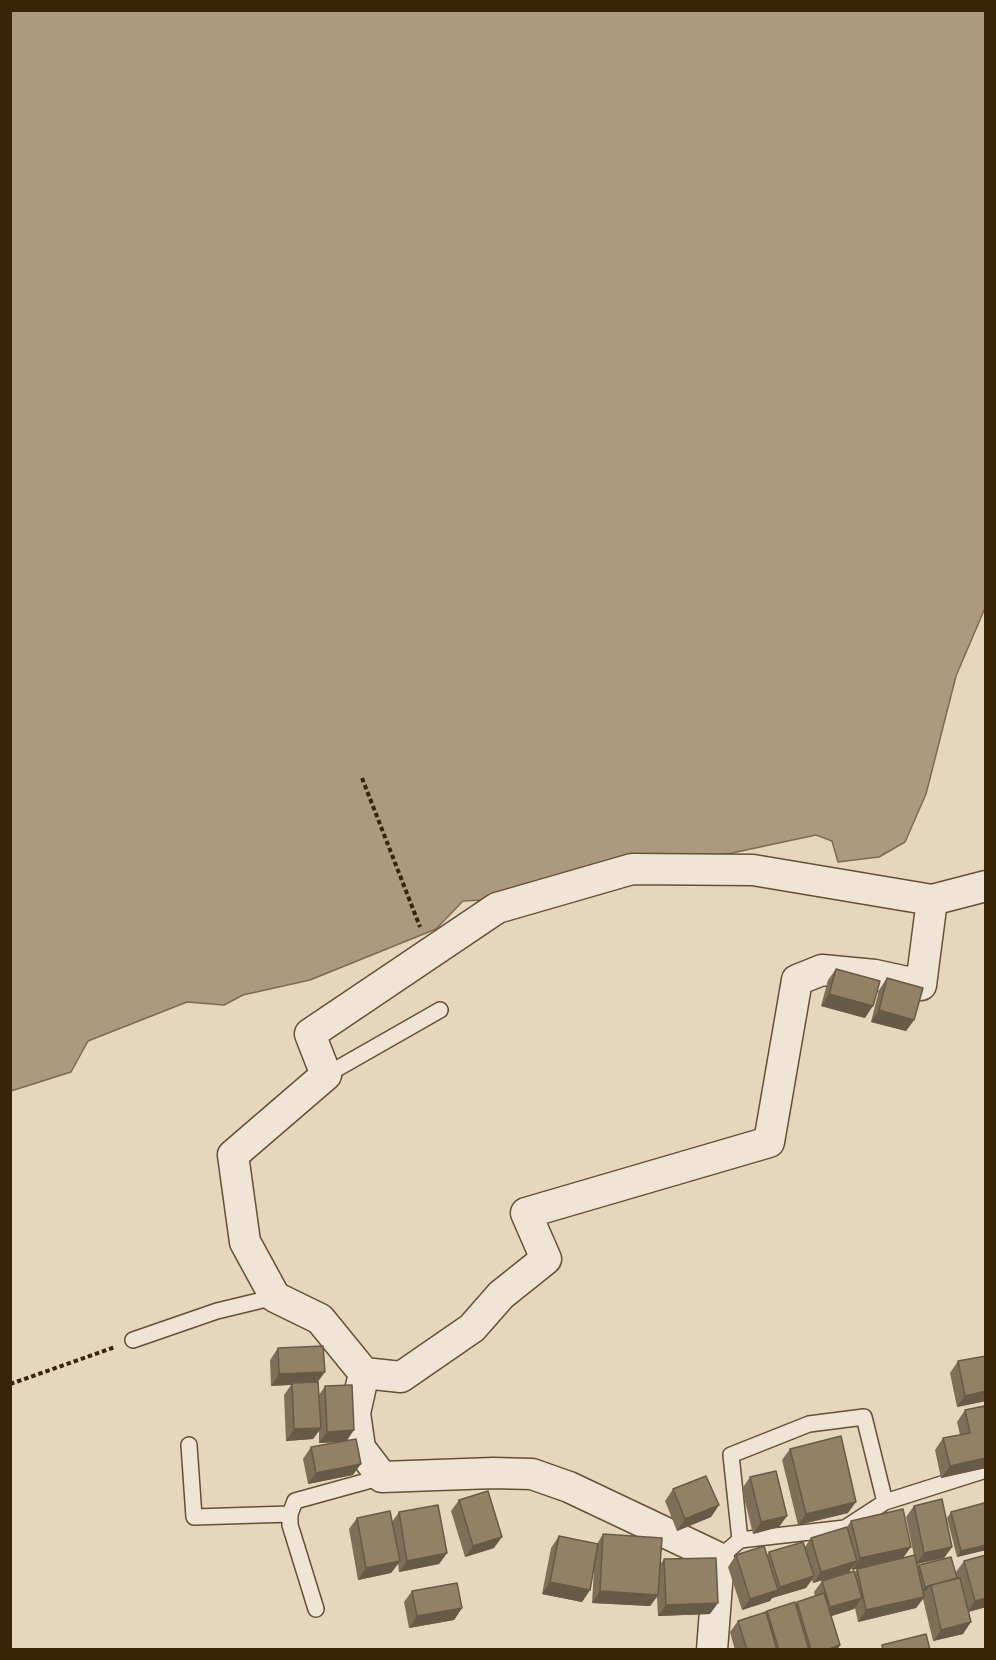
<!DOCTYPE html>
<html>
<head>
<meta charset="utf-8">
<style>
	body { margin:0 }
	#map { position:relative; width:996px; height:1660px; overflow:hidden; background:#e7d6be; font-family:"Libre Caslon Text",serif }
	canvas { display:block }
	.frame { position:absolute; inset:0; border:12px solid #392407; pointer-events:none }
</style>
</head>
<body>
<div id="map">
<canvas width="996" height="1660"></canvas>
<div class="frame"></div>
</div>
<script>
const c = document.querySelector('canvas').getContext('2d');
c.lineJoin = 'round';
function fill(path, color) { c.fillStyle = color; c.fill(path, 'evenodd'); }
function stroke(path, color, width, dash) { c.strokeStyle = color; c.lineWidth = width; c.lineCap = dash ? 'butt' : 'round'; c.setLineDash(dash || []); c.stroke(path); }
const water = new Path2D(`
	M10,11h975v597l-29,68 -30,118 -21,48 -26,15 -41,5 -6,-21 -16,-6 -294,63 -59,3 -27,28 -126,51 -67,15 -19,10 -37,-3 -99,39 -17,31 -60,19z`);
fill(water, '#ac9980');
stroke(water, '#7e6a50', 1.5);
const service = new Path2D(`
	M326,1075l114,-65
	M133,1340l84,-29 58,-14
	M189,1445l5,72 96,-3
	M740,1540l105,-12 40,-26
	M719,1558l21,-18 -9,-85 78,-31 55,-7 21,85 101,-32
	M316,1609l-26,-84v-11l5,-13 87,-24`);
const minor = new Path2D(`
	M364,1373l37,4 71,-49 29,-33 45,-36 -20,-46 243,-71 28,-162 25,-10 53,5 46,10 11,-85
	M712,1650l7,-92 -150,-71 -37,-13 -39,-1 -111,4 -22,-29 -5,-35 9,-40 -44,-54 -45,-22 -30,-55 -12,-87 93,-80 -16,-41 187,-126 135,-39 121,1 179,30 54,-14`);
stroke(service, '#645035', 18);
stroke(minor, '#645035', 33);
stroke(new Path2D(`
	M362,778l58,149
	M10,1384l105,-37`), '#392407', 4, [4.5, 3]);
stroke(service, '#efe4d5', 15);
stroke(minor, '#efe4d5', 30);
fill(new Path2D(`
	M836,969l29,49 -44,-12 7,-26z
	M887,978l27,42 -8,11 -35,-9 8,-32z
	M278,1348l40,34 1,13 6,-9 22,54 6,35 -45,9 -5,-25 8,-12 25,-5 -17,1v-12l-6,8 -27,2 -2,-46 7,-10 -20,1 -1,-26z
	M958,1361l28,40 -29,6 -7,-34z
	M965,1410l21,58 -45,10 -6,-28 8,-12 17,-3 -3,-13z
	M790,1449l58,64 -50,12 -16,-65z
	M750,1477l29,50 -26,7 -11,-45z
	M673,1489l46,16 -8,12 -34,14 -12,-30z
	M459,1500l35,48 -29,9 -14,-46z
	M914,1506l38,41 -8,11 -27,6 1,3 1,-2 38,13 -1,-6 8,-11 22,-6v52l-17,5 -6,22 -30,7 -10,-42 -7,9 -58,14 -3,-14 -1,1 -23,7 9,29 -3,5h-102l-5,-18 8,-11 28,-8 1,-2 28,-7 2,-2 18,-6 -1,-4 8,-11 33,-9 2,-3 21,-5 -26,6v-2l-3,4 -36,11 -1,-3 -6,8 -34,10 -2,3 -28,9 -14,-43 8,-12h31l2,-3 36,-5 6,-9 36,-11 4,-6 53,37 10,-2 -8,-39z
	M986,1509v41l-29,7 -10,-39 4,-6z
	M399,1512l48,41 -8,11 -40,8 -1,-8 -7,9 -33,7 -9,-51 8,-11 35,4z
	M603,1534l57,31 4,-6 46,55 -52,2 -1,-19 -7,9 -58,-3 2,-34 -4,21 -8,12 -40,-8 9,-46 8,-12 38,8z
	M412,1591l50,17 -8,12 -45,8 -5,-26z`), '#7e6f58');
fill(new Path2D(`
	M829,994l44,12 -8,12 -44,-12z
	M879,1010l35,10 -8,11 -35,-9z
	M325,1372l-8,11 -46,3 8,-12z
	M986,1391v10l-29,6 8,-11z
	M321,1428l-8,11 -27,2 8,-12z
	M354,1430l-8,12 -27,1 8,-11z
	M986,1458v10l-45,10 9,-12z
	M361,1464l-8,11 -45,9 8,-11z
	M856,1502l-8,11 -50,12 8,-11z
	M719,1505l-8,12 -34,14 8,-12z
	M787,1516l-8,11 -26,7 8,-12z
	M502,1537l-8,11 -29,9 8,-11z
	M986,1545v5l-29,7 4,-6z
	M911,1547l-8,11 -51,12 8,-12z
	M952,1547l-8,11 -28,6 8,-11z
	M447,1553l-8,11 -40,8 8,-11z
	M400,1561l-9,12 -33,7 8,-12z
	M857,1561l-8,11 -36,11 8,-11z
	M814,1576l-8,12 -34,10 8,-11z
	M550,1582l40,8 -8,12 -40,-8z
	M930,1585l-4,6 -6,1 5,-5z
	M778,1590l-8,11 -28,9 8,-11z
	M600,1591l58,4 -8,11 -58,-3z
	M924,1597l-8,11 -58,14 8,-12z
	M862,1598l-8,11 -32,10 8,-12z
	M986,1598v9l-19,5 8,-11z
	M718,1603l-8,11 -52,2 8,-11z
	M462,1608l-8,12 -45,8 8,-12z
	M971,1622l-8,12 -30,7 8,-11z
	M840,1645l-3,5h-11z`), '#675a47');
const building = new Path2D(`
	M836,969l44,12 -7,25 -44,-12z
	M887,978l36,10 -9,32 -35,-10z
	M323,1346l2,26 -46,2 -1,-26z
	M986,1356v35l-21,5 -7,-35z
	M318,1382l3,46 -27,1 -2,-46z
	M352,1385l2,45 -27,2 -2,-46z
	M984,1406l2,8v44l-36,8 -7,-28 27,-5 -5,-23z
	M841,1436l15,66 -50,12 -16,-65z
	M356,1439l5,25 -45,9 -5,-26z
	M776,1471l11,45 -26,6 -11,-45z
	M706,1476l13,29 -34,14 -12,-30z
	M488,1491l14,46 -29,9 -14,-46z
	M942,1499l10,48 -28,6 -10,-47z
	M984,1503l2,6v36l-25,6 -10,-39z
	M438,1505l9,48 -40,8 -8,-49z
	M903,1509l8,38 -51,11 -9,-37z
	M390,1511l10,50 -34,7 -9,-50z
	M847,1527l10,34 -36,11 -10,-34z
	M603,1534l59,4 -4,57 -58,-4z
	M559,1536l39,8 -8,46 -40,-8z
	M803,1542l11,34 -34,11 -11,-35z
	M764,1546l14,44 -28,9 -14,-44z
	M915,1555l9,42 -58,13 -9,-41z
	M986,1555v43l-11,3 -11,-40z
	M951,1557l6,21 -32,9 -6,-22z
	M716,1558l2,45 -52,2 -2,-46z
	M854,1571l8,27 -32,9 -8,-26z
	M960,1578l11,44 -30,8 -10,-45z
	M457,1583l5,25 -45,8 -5,-25z
	M824,1593l16,52 -14,5h-15l-14,-48z
	M795,1602l14,48h-30l-12,-39z
	M766,1612l11,38h-30l-9,-29z
	M926,1634l4,16h-47l-1,-5z`);
fill(building, '#938166');
stroke(building, '#675a47', 1.5);
</script>
</body>
</html>
